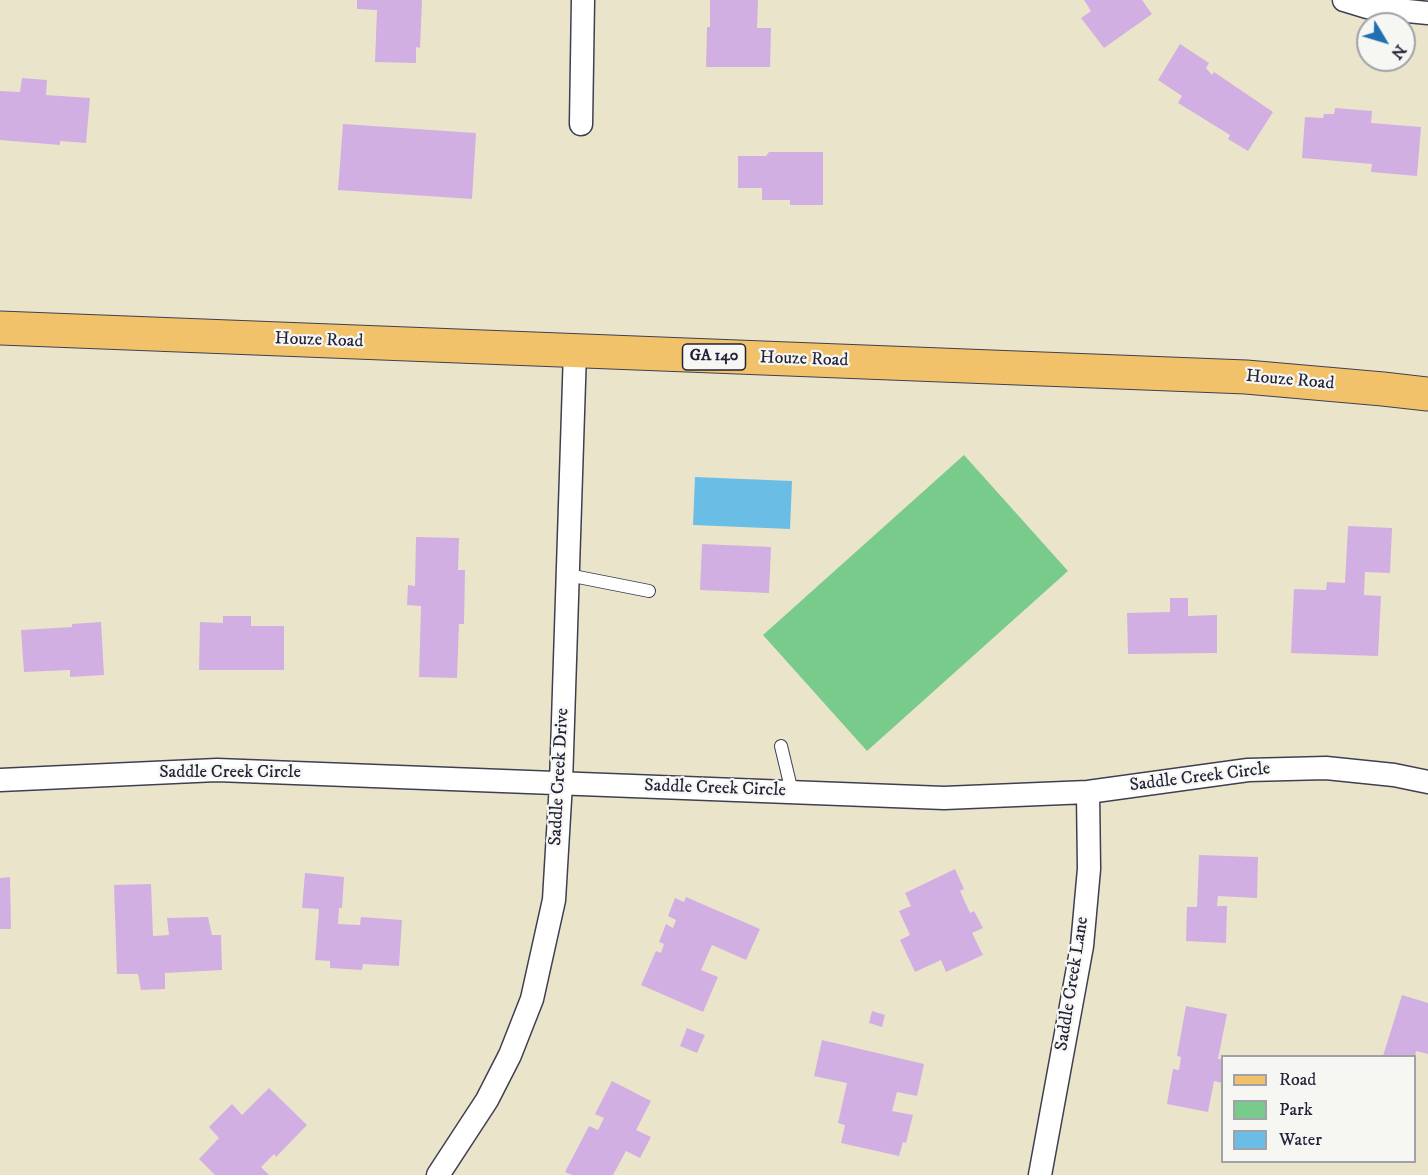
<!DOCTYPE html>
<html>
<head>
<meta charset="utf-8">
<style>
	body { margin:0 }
	#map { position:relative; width:1428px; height:1175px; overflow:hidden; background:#eae5ca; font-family:"IM FELL DW Pica",serif }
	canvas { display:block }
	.legend { position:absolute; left:1221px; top:1055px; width:195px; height:108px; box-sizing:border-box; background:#f6f6f2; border:2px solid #a1a1a9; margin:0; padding:8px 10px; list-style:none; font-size:18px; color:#22223b }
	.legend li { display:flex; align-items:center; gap:12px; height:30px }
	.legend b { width:30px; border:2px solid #a1a1a9 }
	.north { position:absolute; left:1356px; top:12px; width:60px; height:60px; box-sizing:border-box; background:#f6f6f2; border:2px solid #a1a1a9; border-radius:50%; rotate:128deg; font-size:16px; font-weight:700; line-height:24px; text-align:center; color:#22223b }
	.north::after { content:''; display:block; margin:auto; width:21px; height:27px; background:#1f6fb2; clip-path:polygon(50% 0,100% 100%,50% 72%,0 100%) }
</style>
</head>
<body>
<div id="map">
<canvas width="1428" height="1175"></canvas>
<ul class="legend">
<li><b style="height:8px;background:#f2c26a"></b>Road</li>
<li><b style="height:16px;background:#79cb8c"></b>Park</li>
<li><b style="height:16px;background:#6abee6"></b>Water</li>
</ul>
<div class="north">N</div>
</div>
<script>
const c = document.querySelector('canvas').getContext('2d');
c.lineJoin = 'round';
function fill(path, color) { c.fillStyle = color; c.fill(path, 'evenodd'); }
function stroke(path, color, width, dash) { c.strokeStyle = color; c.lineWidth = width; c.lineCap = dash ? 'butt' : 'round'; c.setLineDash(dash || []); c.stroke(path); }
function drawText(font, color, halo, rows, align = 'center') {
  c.font = font + ' "IM FELL DW Pica",serif'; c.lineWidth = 4.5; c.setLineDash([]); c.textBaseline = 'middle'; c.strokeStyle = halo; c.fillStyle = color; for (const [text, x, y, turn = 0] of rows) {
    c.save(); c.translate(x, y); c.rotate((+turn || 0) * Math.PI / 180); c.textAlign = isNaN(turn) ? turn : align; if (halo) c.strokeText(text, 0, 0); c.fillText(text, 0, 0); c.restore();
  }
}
fill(new Path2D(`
	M964,455l104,116 -201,180 -104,-116z`), '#79cb8c');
fill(new Path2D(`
	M695,477l97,4 -2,48 -97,-4z`), '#6abee6');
fill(new Path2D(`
	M357,0h65l-2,48 -4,-1v16l-41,-1 2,-52 -20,-1z
	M710,0h48l-1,28h14l-1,39h-64l1,-40h3z
	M1084,0h58l10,14 -48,34 -23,-30 10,-7z
	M1180,44l29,19 -3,5 6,7 2,-3 59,40 -25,39 -20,-12 2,-4 -52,-32 4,-7 -24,-16z
	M22,78l25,2 -1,15 44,3 -4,45 -26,-2v4l-60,-5v-49l20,1z
	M1335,108l37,3 -1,12 50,4 -4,49 -46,-4 1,-8 -70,-6 3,-41 18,1 1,-4h10z
	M343,124l133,9 -4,66 -134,-9z
	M769,152h54v53h-33v-5h-28v-12h-24v-32h28z
	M1348,526l44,2 -2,45 -25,-1 -1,23 17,1 -3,60 -87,-3 3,-64 32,1 1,-8 18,1z
	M416,537l43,1 -1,32h7l-1,54h-5l-2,54 -38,-1 2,-71 -14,-1 1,-20 7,1z
	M702,544l69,3 -2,46 -69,-3z
	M1170,598h18v18l29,-1v38l-89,1 -1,-41 43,-1z
	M223,616h28v10h33v44h-85l1,-48 23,1z
	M101,622l3,53 -34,2v-7l-46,2 -3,-42 51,-3v-3z
	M1199,855l59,2 -1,41 -39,-2 -1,10h10l-1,37 -40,-2 1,-34h10z
	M955,869l9,20 -4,2 10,22 4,-2 9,17 -11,5 11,22 -37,17 -5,-12 -26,12 -15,-32 10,-5 -11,-24 12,-5 -6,-13z
	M305,873l39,4 -2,31h-3l-1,16 22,1 1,-8 41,3 -3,46 -36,-2 -1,6 -32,-2v-7l-15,-1 4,-51 -17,-1z
	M10,877l1,52h-11v-51z
	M151,884l2,52 16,-1 -2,-17 41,-1 4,18h9l1,35 -57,3v16l-24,1 -3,-16h-21l-3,-89z
	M686,897l74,32 -14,31 -34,-15 -11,25 17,7 -15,35 -62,-27 15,-34 5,2 3,-9 -5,-2 7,-18 7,4 3,-8 -8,-4 7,-18 9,4z
	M1402,995l26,8v51l-12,-3 -1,5h-32z
	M1186,1006l41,8 -9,45h4v24l-8,-2 -6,31 -41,-8 6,-35 6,1 2,-13 -4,-1z
	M872,1011l13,4 -3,12 -13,-4z
	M687,1028l18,7 -8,18 -17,-7z
	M822,1040l102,24 -7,32 -20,-4 -5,19 21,4 -7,28 -3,-1 -4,14 -58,-13 4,-18 -7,-2 9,-40 -33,-7z
	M612,1081l39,20 -15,29 15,7 -11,21 -14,-7 -13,24h-41l-7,-3 24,-46 9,4 6,-12 -9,-4z
	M269,1088l38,37 -31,32 -2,-3 -13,13 8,8h-54l-16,-16 20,-21 -10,-11 23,-23 10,11z`), '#d2afe3');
const service = new Path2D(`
	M568,575l81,16
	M781,746l11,46`);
const minor = new Path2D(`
	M1344,0l23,7 61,6
	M581,124l2,-124
	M0,780l217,-10 727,28 144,-6 160,-22 78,-2 68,7 34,7
	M438,1175l49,-75 23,-45 22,-56 22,-99 7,-117 14,-432
	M1040,1175l42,-229 7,-77 -1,-77`);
const primary = new Path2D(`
	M0,328l1246,49 137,12 45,5`);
stroke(service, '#403f50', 14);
stroke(minor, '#403f50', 25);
stroke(primary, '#403f50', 35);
stroke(service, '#fff', 12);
stroke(minor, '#fff', 22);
stroke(primary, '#f2c26a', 33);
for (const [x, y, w] of [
	[714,357,63]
]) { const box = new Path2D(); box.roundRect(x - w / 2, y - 13, w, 26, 4.5); c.fillStyle = '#f6f6f2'; c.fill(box); stroke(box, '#22223b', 1.5); }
drawText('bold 16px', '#22223b', null, [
	["GA 140",714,357]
]);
drawText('18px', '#22223b', '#f6f6f2', [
	["Houze Road",319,341,2],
	["Houze Road",804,360,2],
	["Houze Road",1290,381,5],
	["Saddle Creek Circle",230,773],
	["Saddle Creek Drive",560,777,-87],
	["Saddle Creek Circle",1200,778,-7],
	["Saddle Creek Circle",715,789,2],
	["Saddle Creek Lane",1073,984,-81]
]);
</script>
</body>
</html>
